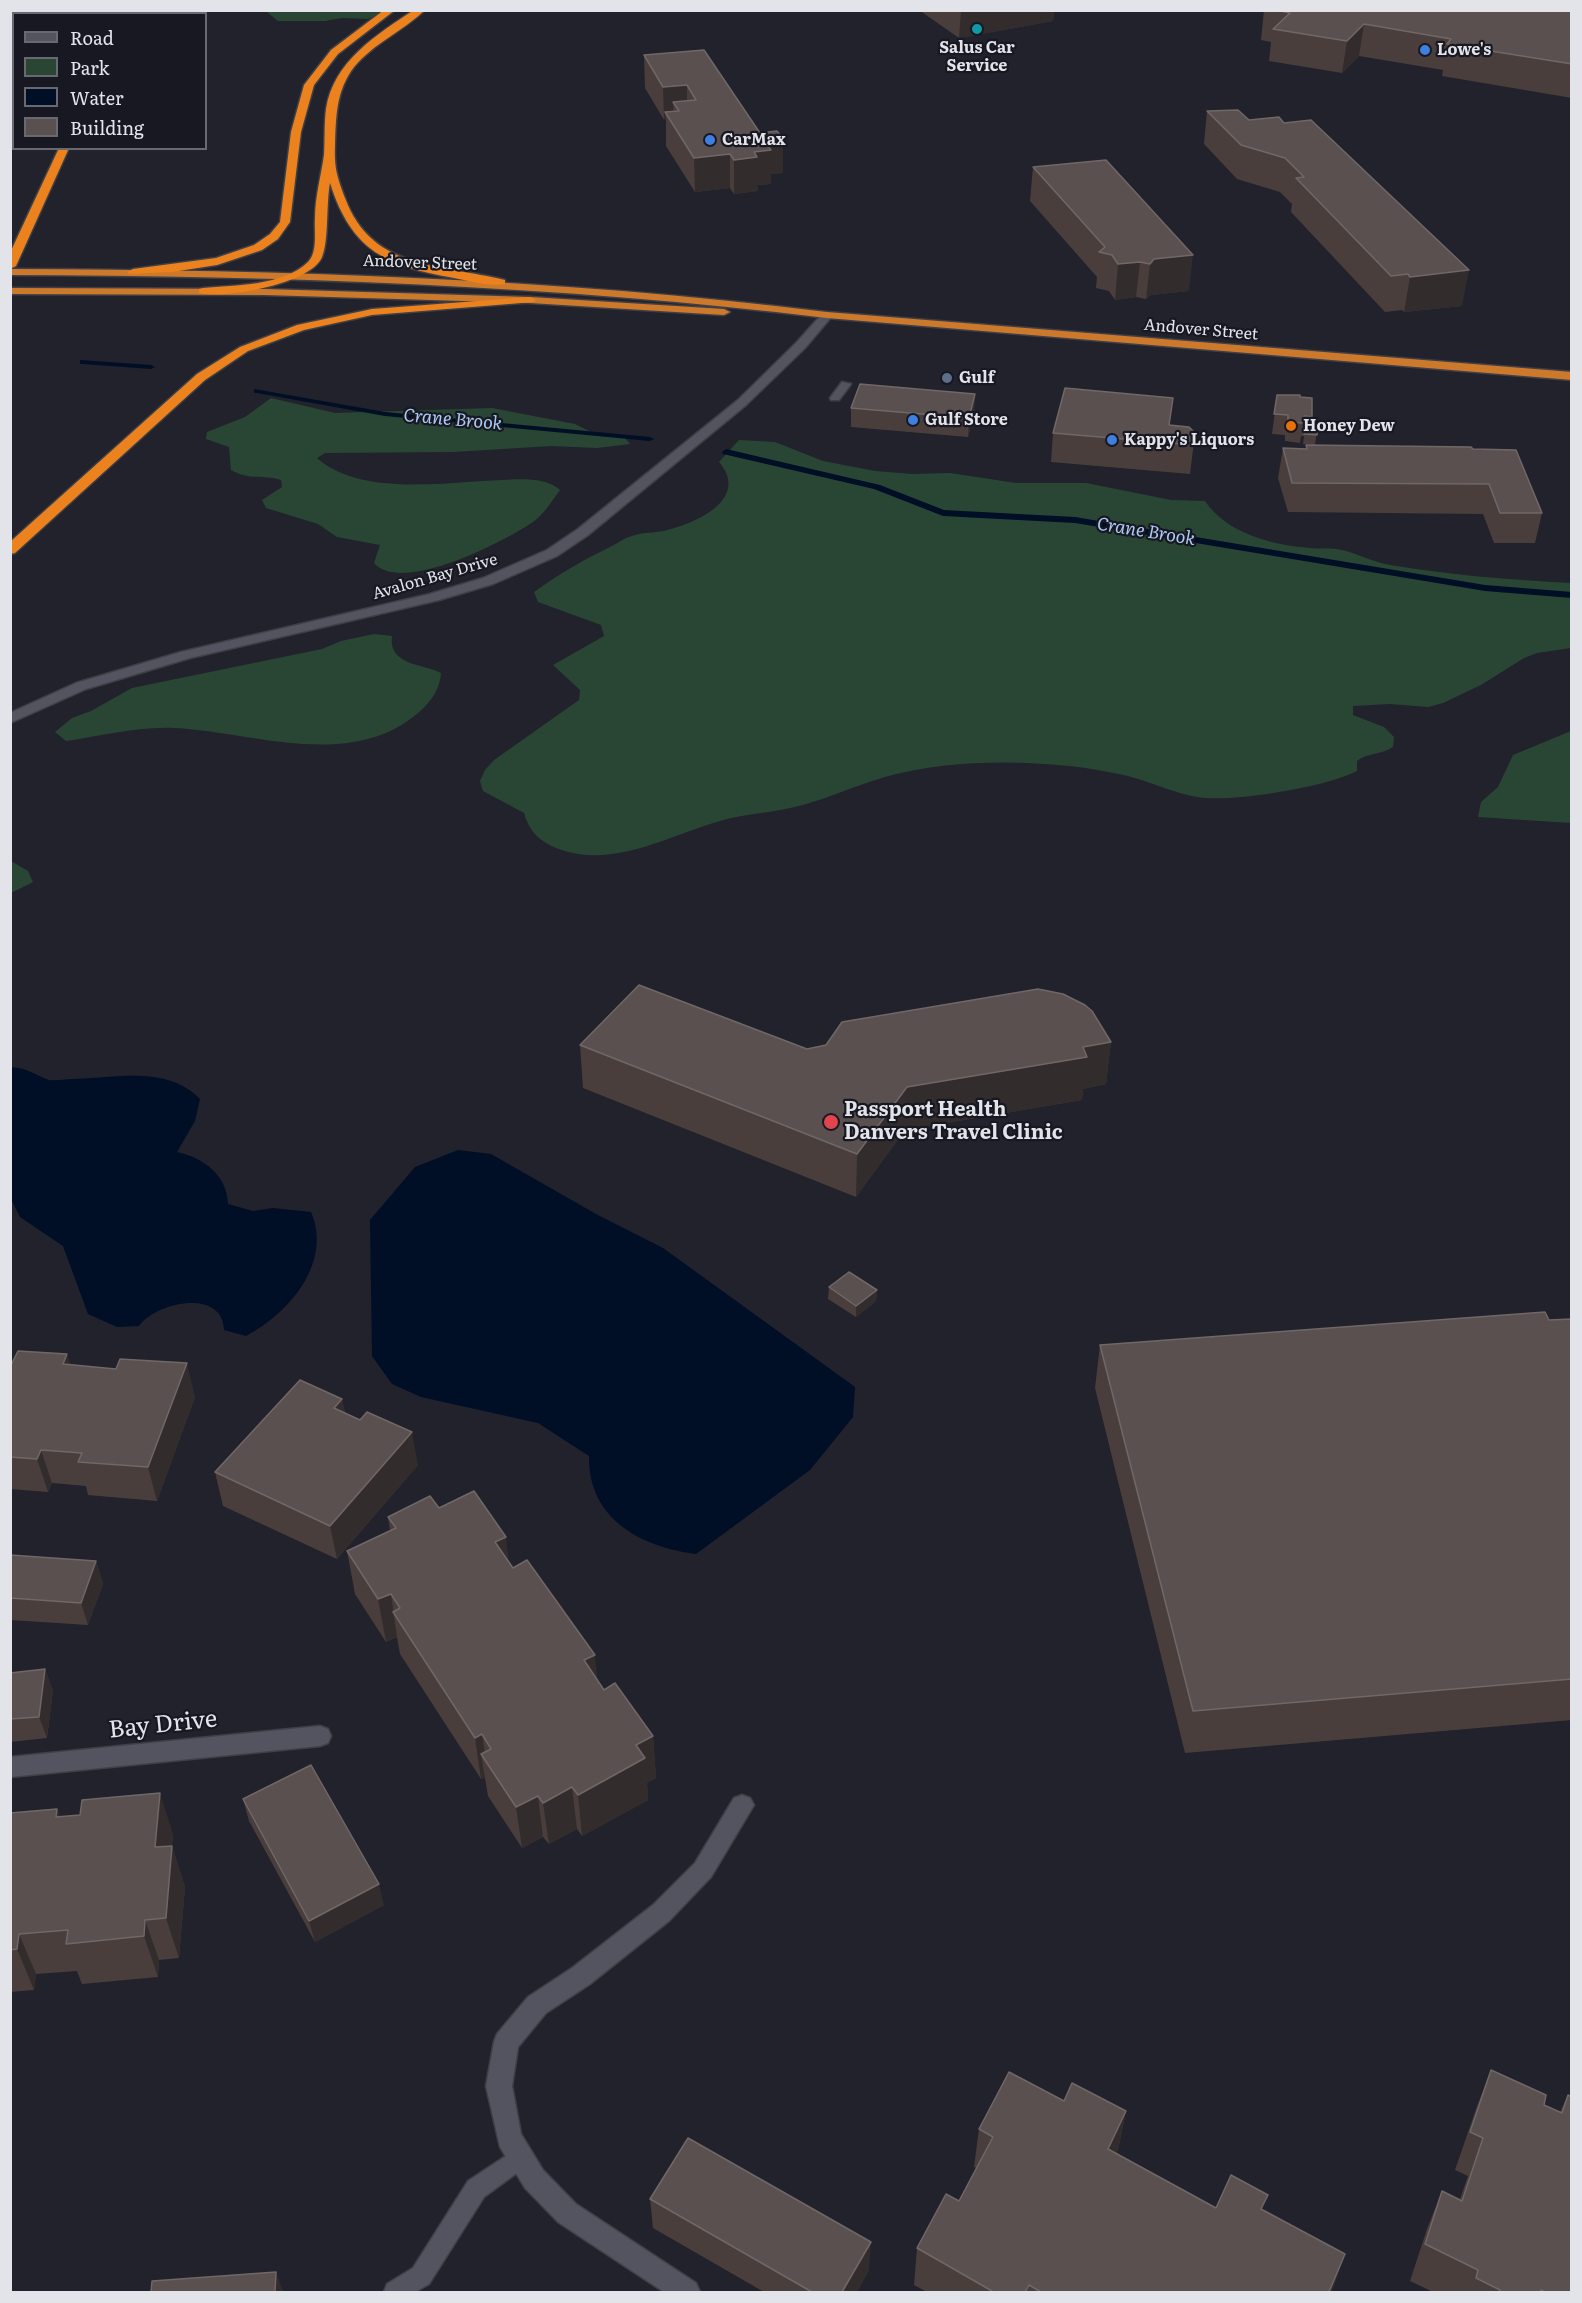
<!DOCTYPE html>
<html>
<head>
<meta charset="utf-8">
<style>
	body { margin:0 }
	#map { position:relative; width:1582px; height:2303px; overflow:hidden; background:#21222b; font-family:Literata,serif }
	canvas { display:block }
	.frame { position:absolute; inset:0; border:12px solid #e3e3ea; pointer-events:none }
	.legend { position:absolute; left:12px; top:12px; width:195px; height:138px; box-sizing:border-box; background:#181822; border:2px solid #696972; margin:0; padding:8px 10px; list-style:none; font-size:18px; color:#e3e3ea }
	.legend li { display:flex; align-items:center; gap:12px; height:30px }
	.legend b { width:30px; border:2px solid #696972 }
</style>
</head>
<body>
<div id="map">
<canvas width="1582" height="2303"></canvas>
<div class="frame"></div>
<ul class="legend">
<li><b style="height:8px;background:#545460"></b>Road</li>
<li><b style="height:16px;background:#294635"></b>Park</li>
<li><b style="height:16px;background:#000e26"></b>Water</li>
<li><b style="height:16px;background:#5a504f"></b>Building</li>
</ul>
</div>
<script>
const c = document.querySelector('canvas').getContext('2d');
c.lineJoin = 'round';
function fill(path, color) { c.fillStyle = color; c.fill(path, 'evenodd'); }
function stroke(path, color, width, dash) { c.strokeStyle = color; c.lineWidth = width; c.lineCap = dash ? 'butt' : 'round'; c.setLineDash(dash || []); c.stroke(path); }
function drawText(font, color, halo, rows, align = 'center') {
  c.font = font + ' Literata,serif'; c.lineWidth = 4.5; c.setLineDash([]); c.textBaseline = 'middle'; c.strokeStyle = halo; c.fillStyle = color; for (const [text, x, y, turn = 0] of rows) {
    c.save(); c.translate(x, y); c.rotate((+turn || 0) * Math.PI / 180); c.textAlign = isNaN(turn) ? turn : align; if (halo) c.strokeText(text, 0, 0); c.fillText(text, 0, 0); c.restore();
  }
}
fill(new Path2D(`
	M269,10h110v2l-2,4 -10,3 -25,-1 -17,3h-47l-10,-8z
	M271,398l64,15 157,-5 83,16 20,10 30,4 5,6 -33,4 -46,-2 -97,6 -129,1 -8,5c43,39 131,24 185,22 18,-1 44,-3 58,10 -8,11 -16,24 -27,32 -28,19 -131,73 -159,41l6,-18 -43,-8 -19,-13 -52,-16 -4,-8 20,-13 -1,-7c-19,-6 -31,1 -50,-10l-2,-23 -23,-8 1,-7 38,-15z
	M739,440l36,2 48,19 52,10 37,3 38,-1 66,10h70l85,17 34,1c22,33 68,44 105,47 9,1 18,0 27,1 16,2 35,13 53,16 60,10 121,15 181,18v65l-34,5 -13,5 -43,27 -38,18 -15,4 -38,-3 -37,2v9l31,12 10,10 -1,10c-12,8 -27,6 -36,14v10c-30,16 -127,32 -160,26 -23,-4 -46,-15 -69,-21 -19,-4 -39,-8 -59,-10 -61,-6 -125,-5 -184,11 -28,8 -54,20 -82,28 -25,7 -51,8 -76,14 -55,14 -113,52 -171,29 -17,-7 -27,-17 -32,-35l-41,-22 -3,-10 5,-11 9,-10 85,-60 1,-10 -27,-25 51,-29 -3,-11 -63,-23 -4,-10c25,-18 49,-32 76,-45 8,-4 16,-10 25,-12 11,-3 24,-2 36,-6 30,-8 78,-32 48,-67z
	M374,634l18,2c-4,30 33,28 49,37 -1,18 -13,33 -28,44 -67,52 -161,15 -238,11 -36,-2 -74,8 -109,13l-11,-9 17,-14 19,-7 41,-23 190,-39 19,-8z
	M1571,731v92l-93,-6 3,-15 17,-15 15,-32z
	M11,861l17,10 5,11 -22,11z`), '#294635');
fill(new Path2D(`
	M10,1067c18,1 25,8 39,13 7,1 17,-1 24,-1 42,-1 94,-14 127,20l-5,22 -18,31c27,6 50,23 51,52l25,7 20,-3 38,4c22,51 -23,102 -65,124l-22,-6c-1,-42 -68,-28 -85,-4l-22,1 -29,-13 -25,-68 -43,-29 -9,-18z
	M458,1150l33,4 105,60 67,34 192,139 -2,30 -43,53 -114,84c-55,-7 -108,-35 -107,-98l-51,-33 -117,-26 -29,-13 -20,-28 -2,-136 45,-53z`), '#000e26');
fill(new Path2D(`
	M80,360l71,5 4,2 -4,2 -68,-5h-3z
	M254,389l131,23 265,25 4,2 -4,2 -265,-25 -128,-23h-3z
	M726,449l154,36 64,25 131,7 410,68 87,7v6l-87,-7 -410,-68 -132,-7 -69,-27 -151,-35 -1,-2z`), '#000e26');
const service = new Path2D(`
	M842,382l9,2 -12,16h-8l-1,-2z
	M521,2146l8,4 3,7 -3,7 -45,33 -55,87 -14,8h-31l3,-8 26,-16 55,-87z`);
const minor = new Path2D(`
	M827,312l6,3 -28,33 -59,57 -158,130 -31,21 -64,28 -54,16 -249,58 -104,31 -76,34v-10l66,-30 105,-31 249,-58 53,-16 64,-28 31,-21 160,-129 58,-57 27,-30z
	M320,1726l8,3 3,7 -3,7 -8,3 -310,31v-20z
	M742,1795l8,3 4,7 -43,72 -42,44 -79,63 -44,29 -28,34 -6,39 9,48 22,36 33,34 120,79 4,9h-36l-106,-70 -33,-34 -25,-41 -14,-61 8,-44 3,-8 31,-37 44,-29 81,-63 42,-42 39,-65z`);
const trunk = new Path2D(`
	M10,269c275,1 544,9 817,43l745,60v8l-745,-62c-273,-33 -542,-42 -817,-43z
	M10,288l255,1 265,8 194,12 6,3 -6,3 -194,-12 -265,-8 -255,-1z`);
const motorway = new Path2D(`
	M111,10h9v4h-9z
	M384,10h11l-57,44 -24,31 -13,47 -11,90 -12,17 -16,11 -45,15 -45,7 -43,2 -2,-2 6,-3 83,-11 38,-13 16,-11 10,-12 11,-90 13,-47 27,-35z
	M414,10h11c-22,21 -51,33 -71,57 -18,24 -18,49 -19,78 -1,22 2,32 10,53 27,73 96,66 160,82v4c-15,3 -36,-3 -51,-6 -67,-12 -102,-26 -124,-95 -4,21 -1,58 -8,74 -11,27 -97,42 -123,36v-4l4,-1c32,-3 80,-2 105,-26 10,-10 6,-31 7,-44 0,-21 6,-42 9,-63 1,-15 0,-31 2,-46 7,-47 51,-75 88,-99z
	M59,148h10l-53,118 -6,3v-16z
	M530,297l6,3 -2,2 -162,13 -68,15 -56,21 -43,29 -190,173 -5,1v-12l187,-168 43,-27 57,-22 75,-16z`);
stroke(service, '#3f3f47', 3);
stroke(minor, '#3f3f47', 3);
stroke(trunk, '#3f3f47', 3);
stroke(motorway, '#3f3f47', 3);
fill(service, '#545460');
fill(minor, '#545460');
fill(trunk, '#cd792b');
fill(motorway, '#eb821e');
fill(new Path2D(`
	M919,10h135l-1,11 -94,17z
	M1264,10h308v88l-130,-22 1,-6 -84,-14 -17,17 -73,-12 2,-19 -10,-2z
	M644,55l116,78 23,6v34l-12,1v10l-14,1 1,6 -24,3 -4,-6 -35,4 -29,-46v-26h-2l-19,-32z
	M1207,111l42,9 213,186 -58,6 -2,-2 -17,2 -94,-100 1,-8 -12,-12 -43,-13 -33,-35z
	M1033,167l156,124 -38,4 -5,4 -10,-2 -21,3 -6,-9 -13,-3 1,-11 -67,-76z
	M975,394l-1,20 -6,23 -117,-10v-19z
	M1277,395l23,2 12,20 -2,11 7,1 -2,16 -12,-1 1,-8h-3l-1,7 -15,-2v-6l-13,-1z
	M1170,425l25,8 -5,41 -139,-12 2,-29z
	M1306,445l167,4 69,64 -7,30h-41l-11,-29 -195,-2 -10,-34 5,-30 23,1z
	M1111,1042l-5,42 -23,5 -1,11 -177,30 -49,67 -273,-109 -3,-43 227,4z
	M829,1287l48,3 -1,11 -20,16 -28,-18z
	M1572,1319v401l-387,33 -90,-365 5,-43z
	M70,1365l46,4 79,28 -38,104 -69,-6 -2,-9 -34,-3 -4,9 -38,-3v-122z
	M342,1399l3,14 73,52 -81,94 -114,-53 -8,-34z
	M439,1508l70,54 95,128 49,46 3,42 -9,5 1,17 -66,36 -5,-7 -28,15 -6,-7 -21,11 -34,-52 -3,-18 -4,1 -81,-125 -3,-17 -11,5 -31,-48 -8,-43 43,-21 -2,-13z
	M10,1555l86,6 7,23 -15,41 -78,-5z
	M45,1669l8,22 -6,47 -37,4v-69z
	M243,1799l141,106 -69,37 -66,-121z
	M57,1809l3,8 113,17 -1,12 13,41 -6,71 -20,2 -1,17 -76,7 -5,-13 -41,3 -2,16 -24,2v-179z
	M1491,2070l53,35 16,7 8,-17 4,197h-139l-23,-11 17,-52 15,-38 18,8 8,-23 -13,-6 21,-61z
	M1064,2101l62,10 -8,39 -2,3 100,55 47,2 69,82h-405l-13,-7 3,-37 42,-47 17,-33 -2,-1 5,-38z
	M650,2199l219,71 -12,22h-93l-111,-64z`), '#4a3e3c');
fill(new Path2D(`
	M961,10h93l-1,11 -94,17z
	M1364,24l-5,32 -17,17 5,-32z
	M687,85v32l-8,-6 -6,-9 1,17 -9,-7 1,8h-2l-1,-33z
	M783,139v34l-12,1v10l-14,1 1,6 -24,3v-34l31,-19z
	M730,154v34l-35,4 -1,-34z
	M1193,255l-4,36 -38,4 -5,4 4,-35 4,-5z
	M1140,262l-4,35 -21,3 3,-36z
	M1469,270l-7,36 -58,6 6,-35z
	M975,394l-1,20 -6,23 1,-19z
	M1111,1042l-5,42 -23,5 -1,11 -177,30 -49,67 1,-43 50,-67 176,-40z
	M877,1290l-1,11 -20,16v-11z
	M67,1354l10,34 -14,-24z
	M187,1363l8,34 -38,104 -9,-34z
	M342,1399l7,34 -15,-25z
	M412,1432l6,33 -81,94 -7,-33z
	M41,1450l11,33 -4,9 -11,-33z
	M506,1537l5,42 -16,-37z
	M96,1561l7,23 -15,41 -7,-22z
	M391,1594l6,43 -11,5 -8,-43z
	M595,1655l4,42 -15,-37z
	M45,1669l8,22 -6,47 -8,-21z
	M482,1734l4,27 -5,-7 4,24 -4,1 -6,-41z
	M653,1736l3,42 -9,5 1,17 -66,36 -4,-41 58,-50z
	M572,1787l5,42 -28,15 -6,-41z
	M160,1793l13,41 -4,42 3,-30 13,41 -6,71 -13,-40 -11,-71z
	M538,1796l5,41 -21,11 -6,-41z
	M57,1809l15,41 -16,-33z
	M379,1884l5,21 -69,37 -6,-21z
	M145,1920l14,40 -1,17 -14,-41z
	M19,1934l17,40 -2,16 -17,-41z
	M1126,2111l-8,39 -18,37 8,-38z
	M871,2242l-2,28 -12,22h-15z
	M1345,2254l-13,38h-3z
	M276,2272l7,19v1h-8z`), '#322c2d');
const building = new Path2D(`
	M1276,10h296v54l-125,-20 4,-5 -87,-15 -17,17 -74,-12 17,-16z
	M704,50l56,83 17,-2 6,8 -18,2 6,9 -17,2 3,5 -23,3 -4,-6 -36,4 -29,-46 14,-1 -6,-9 23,-2 -9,-15 -24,2 -19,-32z
	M1238,110l11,10 30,-3 5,6 27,-3 158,150 -59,7 -2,-3 -17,2 -95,-98 8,-1 -19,-19 -44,-13 -34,-34z
	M1106,160l87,95 -39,4 -4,5 -10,-2 -22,2 -6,-9 -13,-3 6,-5 -72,-80z
	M860,384l115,10 -6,24 -118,-10z
	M1065,388l108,10 -4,27 20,2 6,6 -1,12 -141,-12z
	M1277,395h23v2l12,1v19l-8,-1 -1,7 -15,-1v-7l-14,-1z
	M1305,428l12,1v6l-13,-1z
	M1306,445l165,2 2,2 43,1 26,63h-42l-11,-29 -197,-1 -9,-35 24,1z
	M639,985l168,64 19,-4 16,-23 196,-33 25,5 22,11 7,6 19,31 -28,5 4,10 -180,30 -50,67 -277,-109z
	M849,1272l28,18 -21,16 -27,-19z
	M1545,1312l4,8 23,-1v360l-379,32 -93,-366z
	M18,1351l49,3 -4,10 53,5 4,-10 67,4 -39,104 -70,-5 4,-9 -41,-3 -4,9 -27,-2v-90z
	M300,1380l42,19 -8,9 26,12 7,-8 45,20 -82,94 -115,-54z
	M474,1491l32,46 -11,5 18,26 14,-8 68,95 -11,5 20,30 11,-7 38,53 -17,9 9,13 -67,37 -6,-8 -29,16 -5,-7 -22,11 -35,-53 10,-5 -9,-15 -7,4 -82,-126 7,-4 -9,-14 -13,5 -31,-48 49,-23 -8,-11 42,-21 9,12z
	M10,1555l86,6 -15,42 -71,-5z
	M45,1669l-6,48 -29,2v-46z
	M311,1765l68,119 -70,37 -66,-122z
	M160,1793l-5,54 17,-1 -6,72 -21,2 -1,16 -78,8 2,-14 -49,4 -2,15 -7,1v-137l47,-4 -1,8 24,-2 2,-15z
	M1491,2070l55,25 -2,10 18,8 6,-18 4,2v195h-27l-4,-2 -1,2h-41l1,-2 -24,-12 2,-8 -53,-26 17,-53 20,10 21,-63 -13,-6z
	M1009,2072l55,29 8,-18 54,28 -18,38 108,59 15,-33 37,20 -7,14 84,45 -16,38h-288l-12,-7 -4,7h-34l1,-1 -75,-43 29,-54 13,7 34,-64 -14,-8z
	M688,2138l183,104 -29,50h-30l-162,-93z
	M276,2272l-1,20h-124l1,-11z`);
fill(building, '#5a504f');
stroke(building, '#706767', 1.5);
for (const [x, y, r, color] of [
	[977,29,6,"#0f9aa8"],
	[1425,50,6,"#3f7fe0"],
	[710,140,6,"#3f7fe0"],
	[947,378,6,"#5c6f8a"],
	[913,420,6,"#3f7fe0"],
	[1291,426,6,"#e8710a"],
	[1112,440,6,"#3f7fe0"],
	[831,1122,8,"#e0444e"]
]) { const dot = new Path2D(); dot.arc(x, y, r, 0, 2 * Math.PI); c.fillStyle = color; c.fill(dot); stroke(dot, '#181822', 2); }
drawText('bold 16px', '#e3e3ea', '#181822', [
	["Salus Car",977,48,"center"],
	["Service",977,66,"center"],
	["Lowe's",1437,50],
	["CarMax",722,140],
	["Gulf",959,378],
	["Gulf Store",925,420],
	["Honey Dew",1303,426],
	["Kappy's Liquors",1124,440]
], 'left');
drawText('16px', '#e3e3ea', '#181822', [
	["Andover Street",420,263,2],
	["Andover Street",1201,330,5],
	["Avalon Bay Drive",435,577,-16]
]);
drawText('italic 18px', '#aacbf5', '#181822', [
	["Crane Brook",453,420,5],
	["Crane Brook",1146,532,9]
]);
drawText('bold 20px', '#e3e3ea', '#181822', [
	["Passport Health",844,1110],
	["Danvers Travel Clinic",844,1133]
], 'left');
drawText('24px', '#e3e3ea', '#181822', [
	["Bay Drive",163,1725,-6]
]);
</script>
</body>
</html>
